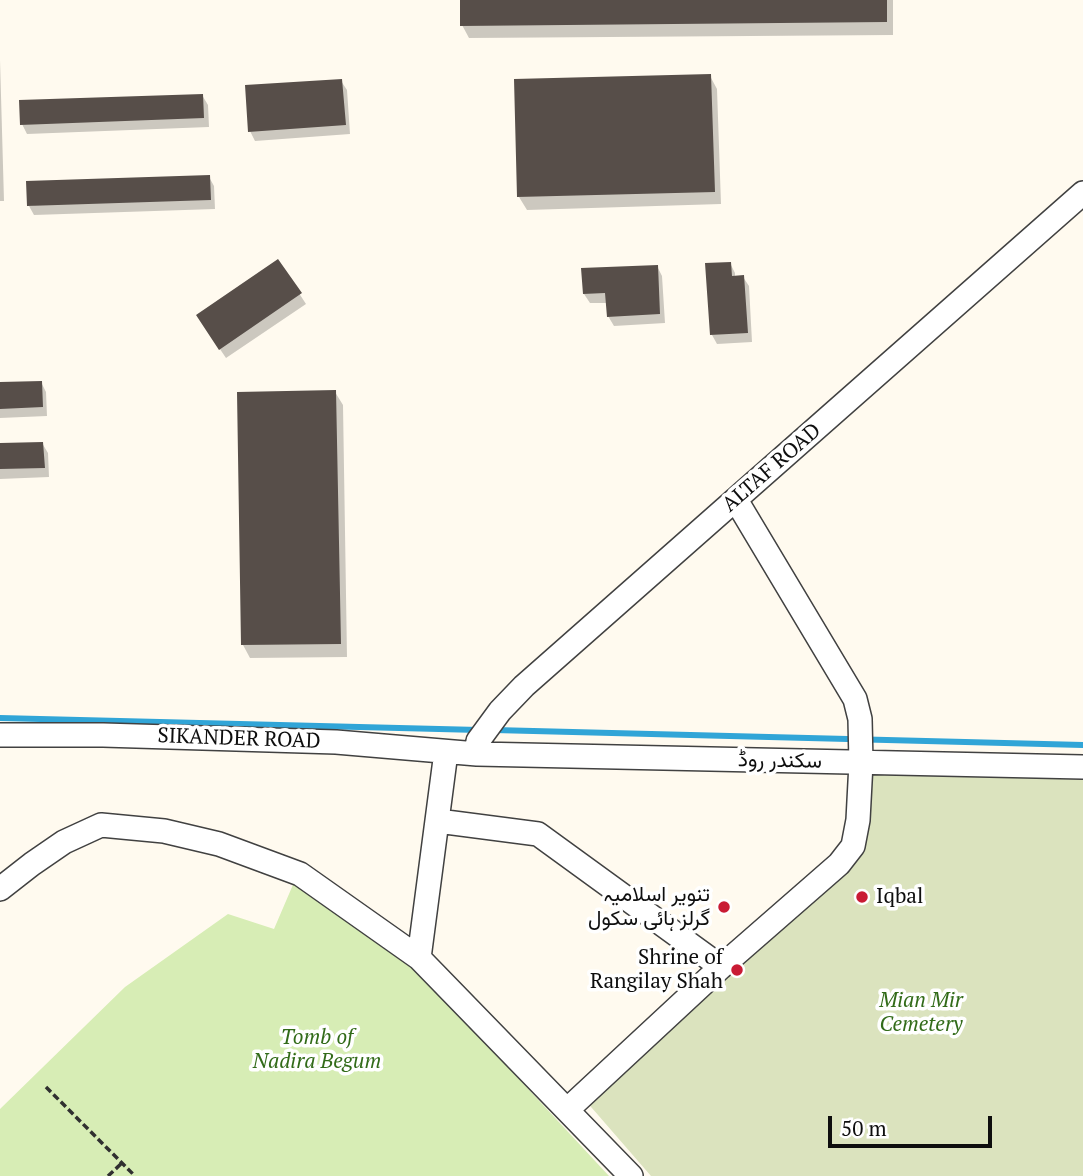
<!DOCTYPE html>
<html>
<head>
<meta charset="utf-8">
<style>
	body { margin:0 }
	#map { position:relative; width:1083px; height:1176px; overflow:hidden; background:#fffaef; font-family:"PT Serif",serif }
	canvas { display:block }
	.scale { position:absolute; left:828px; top:1116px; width:164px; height:32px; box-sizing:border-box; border:4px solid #0e0e0e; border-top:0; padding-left:9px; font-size:21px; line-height:24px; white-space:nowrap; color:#0e0e0e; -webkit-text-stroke:5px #fff; paint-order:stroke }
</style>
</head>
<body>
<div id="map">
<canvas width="1083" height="1176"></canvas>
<div class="scale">50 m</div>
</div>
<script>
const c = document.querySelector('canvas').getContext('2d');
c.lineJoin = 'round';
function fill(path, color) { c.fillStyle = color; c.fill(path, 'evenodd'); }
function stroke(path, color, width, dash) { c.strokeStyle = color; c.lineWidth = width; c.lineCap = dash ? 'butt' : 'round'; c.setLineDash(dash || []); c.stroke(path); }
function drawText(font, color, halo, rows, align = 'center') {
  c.font = font + ' "PT Serif",Vazirmatn,serif'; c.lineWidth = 7; c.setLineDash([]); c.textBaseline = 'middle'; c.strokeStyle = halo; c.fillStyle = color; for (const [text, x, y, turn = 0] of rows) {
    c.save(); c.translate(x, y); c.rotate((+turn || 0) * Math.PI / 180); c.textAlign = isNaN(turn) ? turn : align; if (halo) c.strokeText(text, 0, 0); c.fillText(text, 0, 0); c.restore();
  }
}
fill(new Path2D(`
	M295,880l119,86 195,210h-609v-67l125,-122 103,-73 46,15z`), '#d7edb5');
fill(new Path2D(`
	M871,758l212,7v411h-432l-66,-76 272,-250z`), '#dbe3be');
fill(new Path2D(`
	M462,0h431v35l-424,3 -7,-13z
	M0,60l4,141h-4z
	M710,76l7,13 4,115 -194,6 -8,-13z
	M341,81l6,9 3,44 -95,7 -5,-10z
	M202,95l6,10 1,22 -182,7 -5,-10z
	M209,177l5,9 1,23 -181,6 -5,-9z
	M278,261l28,43 -80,54 -23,-34z
	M730,263l5,10v5l8,-1 6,9 3,56 -35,2 -5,-9z
	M657,266l5,10 3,47 -51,3 -6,-10v-13h-18l-6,-9 -1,-24z
	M41,382l5,10 1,24 -47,2v-34z
	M335,392l8,13 4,252 -97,1 -7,-13z
	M42,443l6,10 1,24 -49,2v-34z`), '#0003');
stroke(new Path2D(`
	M0,718l479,12
	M494,730l589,15`), '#31a5d7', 6);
fill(new Path2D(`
	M460,0h427v22l-427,4z
	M711,74l4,118 -198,5 -3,-118z
	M342,79l4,46 -98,7 -3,-47z
	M203,94l1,24 -184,7 -1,-25z
	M210,175l1,25 -184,6 -1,-25z
	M278,259l24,34 -83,57 -23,-35z
	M731,262l1,14 12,-1 4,58 -38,2 -5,-72z
	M658,265l2,49 -53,3 -2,-24 -22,1 -2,-26z
	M42,381l1,26 -43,2v-27z
	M336,390l5,254 -100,1 -4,-253z
	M43,442l2,26 -45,1v-26z`), '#574e49');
const minor = new Path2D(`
	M0,735h103l233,7 141,12 606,13
	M477,754l1,-13 22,-30 24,-25 559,-493
	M438,821l100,13 183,133
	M0,889l32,-25 32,-22 37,-17 63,6 55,13 81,30 119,84 27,-206
	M419,958l212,218
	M567,1110l154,-143 118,-103 14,-18 5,-26 3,-57 -1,-44 -5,-20 -119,-199`);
stroke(minor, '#414141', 26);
stroke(new Path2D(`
	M46,1087l89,89
	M108,1176l14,-13`), '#303030', 3.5, [7, 3.5]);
stroke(minor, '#fff', 23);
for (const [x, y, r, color] of [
	[862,897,7,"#c91b34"],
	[724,907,7,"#c91b34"],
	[737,970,7,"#c91b34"]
]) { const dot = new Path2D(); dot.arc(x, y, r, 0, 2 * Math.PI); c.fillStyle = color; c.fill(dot); stroke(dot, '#fff', 2.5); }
drawText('21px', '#0e0e0e', '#fff', [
	["ALTAF ROAD",772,468,-41],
	["SIKANDER ROAD",239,739,2],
	["سکندر روڈ",780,761,1]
]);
drawText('21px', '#0e0e0e', '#fff', [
	["تنویر اسلامیہ",710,895],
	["گرلز ہائی سکول",710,919],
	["Iqbal",876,897,"left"],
	["Shrine of",723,958],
	["Rangilay Shah",723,982]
], 'right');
drawText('italic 21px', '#326b19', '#fff', [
	["Mian Mir",921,1001],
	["Cemetery",921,1025],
	["Tomb of",317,1038],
	["Nadira Begum",317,1062]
]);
</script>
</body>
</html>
